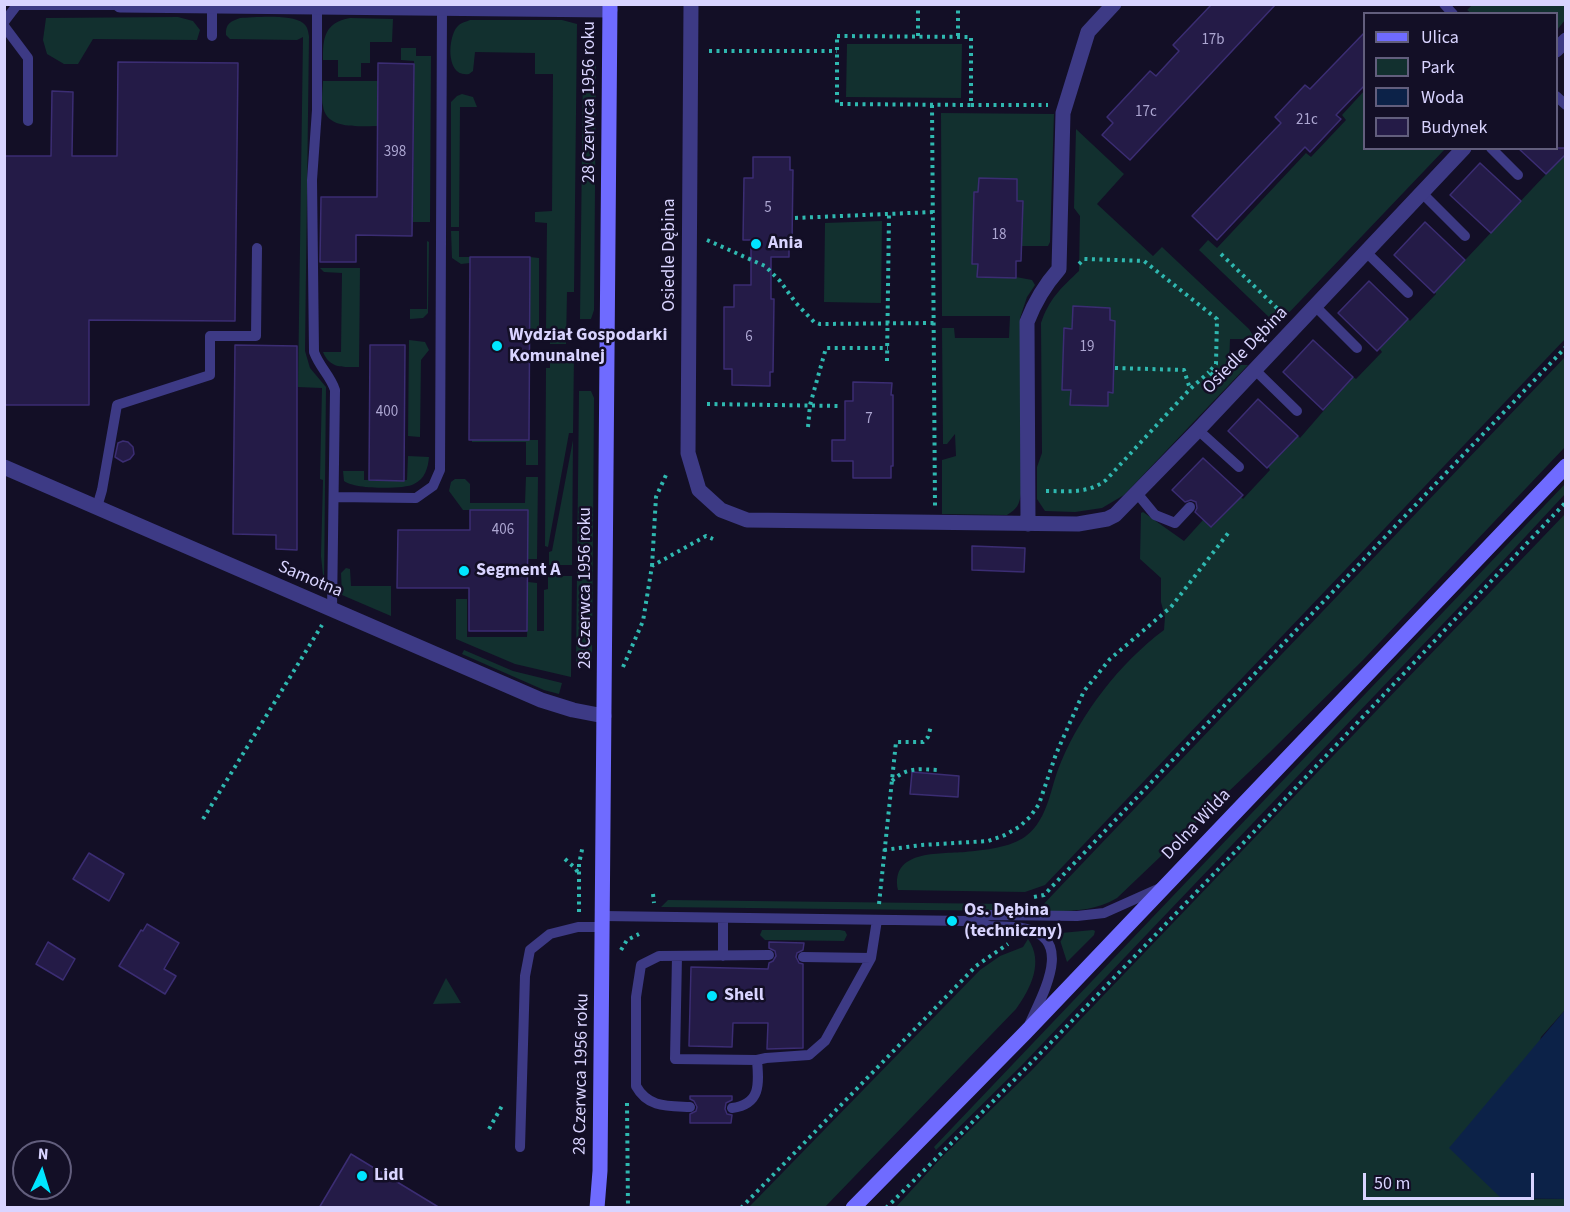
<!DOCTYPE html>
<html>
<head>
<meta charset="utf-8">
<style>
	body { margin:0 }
	#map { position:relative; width:1570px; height:1212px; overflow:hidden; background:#130f26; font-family:"Source Sans 3",sans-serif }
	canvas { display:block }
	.frame { position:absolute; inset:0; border:6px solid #d9d4ff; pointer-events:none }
	.legend { position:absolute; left:1363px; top:12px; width:195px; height:138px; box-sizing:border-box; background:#130f26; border:2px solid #625e7d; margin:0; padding:8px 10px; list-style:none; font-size:18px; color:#d9d4ff }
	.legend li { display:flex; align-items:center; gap:12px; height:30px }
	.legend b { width:30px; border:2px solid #625e7d }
	.north { position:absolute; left:12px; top:1140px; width:60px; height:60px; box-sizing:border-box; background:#130f26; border:2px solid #625e7d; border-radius:50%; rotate:4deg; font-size:16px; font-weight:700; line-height:24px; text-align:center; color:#d9d4ff }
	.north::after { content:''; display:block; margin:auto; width:21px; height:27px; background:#00e5ff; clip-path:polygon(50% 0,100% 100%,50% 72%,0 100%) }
	.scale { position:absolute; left:1363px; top:1173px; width:171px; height:27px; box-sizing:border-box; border:3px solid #d9d4ff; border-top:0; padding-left:8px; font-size:18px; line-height:21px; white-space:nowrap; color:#d9d4ff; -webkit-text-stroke:4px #130f26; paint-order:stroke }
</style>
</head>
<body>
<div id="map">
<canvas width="1570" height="1212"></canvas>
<div class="frame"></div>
<ul class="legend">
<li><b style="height:8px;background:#6f6bff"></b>Ulica</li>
<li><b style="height:16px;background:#12302f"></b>Park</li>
<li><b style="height:16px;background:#0c2248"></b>Woda</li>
<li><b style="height:16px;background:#241b47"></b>Budynek</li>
</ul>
<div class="north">N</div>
<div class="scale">50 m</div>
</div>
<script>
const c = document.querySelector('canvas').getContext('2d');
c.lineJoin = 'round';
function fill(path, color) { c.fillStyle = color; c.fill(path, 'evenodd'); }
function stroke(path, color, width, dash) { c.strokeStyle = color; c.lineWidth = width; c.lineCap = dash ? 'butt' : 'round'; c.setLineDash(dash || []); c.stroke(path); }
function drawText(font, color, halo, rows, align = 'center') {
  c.font = font + ' "Source Sans 3",sans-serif'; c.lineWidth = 5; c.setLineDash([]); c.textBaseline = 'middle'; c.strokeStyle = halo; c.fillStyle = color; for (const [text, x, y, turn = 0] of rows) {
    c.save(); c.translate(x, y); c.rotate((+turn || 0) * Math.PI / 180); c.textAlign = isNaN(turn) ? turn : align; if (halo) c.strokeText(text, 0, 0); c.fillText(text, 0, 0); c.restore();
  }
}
fill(new Path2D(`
	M1472,5h93v15l-8,10 -1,-16 -85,-1 -4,-3z
	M178,17l15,4 7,9 -3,10 -104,-1 -15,25h-14l-17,-10 -4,-14 3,-22z
	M240,18c15,-1 52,-4 63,5 5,4 5,8 6,13l-4,315 5,17 16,19 -2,198 -3,-29 2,-76 -3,-1 2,-91 -24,-1 5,-350 -6,3 -67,-1 -4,-4c-1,-11 5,-14 14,-17z
	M350,18l43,1 -1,23h-22v21h-9v14h-23v-17h-15c0,-22 1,-37 27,-42z
	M470,20h92l15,4 -3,268h-7l-1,52h-16v-14l-4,-1 1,-106 -12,-1v-10l17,-1 1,-137h-18v-21l-60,-1 -2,19 -4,3c-24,4 -21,-37 -12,-47 3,-4 8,-5 13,-7z
	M847,44h115l-1,54 -115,-1z
	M401,48h15v8h15l-1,166h-17l1,-161 -13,-1z
	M583,65h13l-2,245 -3,9h-11z
	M323,81h55l-1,45c-18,0 -51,4 -54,-20 -2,-8 0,-17 0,-25z
	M1364,91v57l81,1 -164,172 -9,-1 -73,-70 9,-10 9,8 89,-95 5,4 35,-37 -4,-5z
	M462,94l11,3 4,10h-17l-1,120h-8v-125l6,-6z
	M941,113l113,1 -4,128 -2,4h-26l-1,15 -5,1v15l16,3 3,5 -8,12 -7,21 1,176c-2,11 -4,15 -14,21l-65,-1v-54l14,-4 -1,-22 -8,10h-4l-1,-116h12l1,10h54l1,-22h-68z
	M1076,129l48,45 -27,30 56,52 9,-9 87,82 6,10h-25l-1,26h19l-124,130 -22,13 -27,4 -30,-1 -8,-12v-32l5,-14 -1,-130c8,-24 20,-35 38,-52l1,-55 -6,-8z
	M1565,154v185l-520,546 -20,7 -127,-2c-8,-40 41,-36 67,-38 19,-2 45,-4 61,-16 23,-18 24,-49 35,-74 21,-50 59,-99 103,-132l1,-13 -4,-15v-24l-21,-19 1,-46 2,-1 41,29 19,-21 9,7 29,-30 2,2 27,-29 -2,-3 30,-31 2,2 53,-61 3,2 26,-27 -3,-4 29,-29 2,2 26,-27 -1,-2z
	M882,221l-1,82 -57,-1 1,-79z
	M451,231h8v26h11v6l-9,1 -9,-6z
	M427,241l2,1 -1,71 -5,5 -13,1v-10h17z
	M530,257l9,1v79h-10z
	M320,268h40l-1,99c-16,0 -29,2 -36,-15h18l1,-79 -18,-1z
	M409,340l16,2 4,8 -8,10 -1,77 -12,-1z
	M550,354h24l-1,79h-4l-21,114 -3,-1 1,-178h4z
	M1565,357v90l-202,213 -93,92 -153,146c-25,15 -51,13 -80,13z
	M579,391h12l3,7 -2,267h-16z
	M472,440h66v25h-12v-23h-54z
	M573,440l-1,125h-23v-13l3,-1z
	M408,456l21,1c-1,11 -4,22 -15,27 -11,6 -61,5 -70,-3l-1,-10h21v9h43z
	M526,477h12l-1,82h-9v-49h-65l-14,-19 2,-9 4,-3h10l5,5v19h55z
	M1565,484v10l-64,69 -478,501 -87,86 -2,-3z
	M1565,514v496l-24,27 -40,161 64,1v8l-670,1 48,-52 88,-85z
	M346,568l4,1 1,17h40v30l-49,-21 -1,-22z
	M548,576h24l-1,101 -56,-13 -59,-25v-40h11v38h60l1,-55 9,1v48h7v-41l4,-1z
	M464,650l49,21 49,12 -3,11 -15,-4 -82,-36z
	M668,900l341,4 4,7 -352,-4z
	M762,930h78l5,1 2,4 -3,6 -79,-1 -5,-5z
	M1093,930l2,1 -1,4 -27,27 -8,-25 2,-4z
	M1028,939c16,23 3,49 -12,70l-191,198h-76l231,-237 20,-14 23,-9z
	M446,978l15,25 -28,1z`), '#12302f');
fill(new Path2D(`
	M1565,1010v189l-64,-1 -52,-50z`), '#0c2248');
const building = new Path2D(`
	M1212,4h64l-146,156 -28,-25 11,-12 -6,-6 43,-46 6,5 23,-25 -6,-6z
	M1365,32v53l-29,30 5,4 -31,33 -5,-5 -88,93 -25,-24 89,-93 -6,-6 30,-32 5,4z
	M118,62l120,1 -3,258 -146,-1v85h-85v-249h47l1,-65 21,1 -1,64h45z
	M378,63l36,1 -2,172 -56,-1v27h-36l1,-65h56z
	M1518,148h48v6l-20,20z
	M753,157h37v13h3l-1,73h-3v14h-18v42h3l-1,73h-3v14l-38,-1v-16h-8v-62h10v-22h17v-45h-8l1,-62h9z
	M1480,163l41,38 -30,32 -41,-38z
	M979,178l38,1v22h6l-2,60h-5v17l-39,-1 1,-13h-6l2,-72h4z
	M1425,222l40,38 -31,33 -40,-38z
	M470,257h60l-1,183h-60z
	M1369,281l39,38 -31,32 -39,-38z
	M1073,306l37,2v12l5,1 -2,72 -5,-1v14l-38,-1 1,-15h-9l2,-62 8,1z
	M1313,340l40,37 -30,33 -40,-38z
	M235,345l62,1v204l-21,-1v-14l-43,-1z
	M370,345h35l-1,136 -35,-1z
	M853,382l39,1 -1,12h2v71h-2v12h-38v-17h-21v-21h13v-39h8z
	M1258,399l40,37 -31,32 -39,-37z
	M123,441l5,1 5,5 1,7 -4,5 -7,3 -8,-5 3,-14z
	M1203,458l40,37 -32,32 -16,-15 2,-4 -1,-6 -5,-2 -6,2 -13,-12z
	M470,510h58l-1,121h-58v-43h-72l1,-58h72z
	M972,546l53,2 -1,24 -52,-2z
	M912,772l47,4 -1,21 -48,-3z
	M89,853l35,21 -15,27 -36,-22z
	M147,924l32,19 -15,26 12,7 -11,18 -46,-28 22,-36 2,1z
	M48,942l27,17 -12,21 -27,-16z
	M769,942l35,1 -1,7 -6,3 -1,4 3,6 4,1v84l-36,1 1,-26h-35l-1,24 -43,-1 2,-79 77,2 1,-6 4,-2 3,-5 -1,-5 -6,-3z
	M690,1096h42v4l-6,3 -1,6 2,5 5,1 -1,8h-41v-9l6,-3 1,-4 -3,-6 -4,-2z
	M351,1154l89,54h-121z`);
fill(building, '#241b47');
stroke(building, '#3b2d73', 1.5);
stroke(new Path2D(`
	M837,36l134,1v68l-134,-1z
	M918,36v-32
	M958,36v-32
	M709,51h128
	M932,105l3,401
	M971,105h77
	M795,218l138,-6
	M707,240l58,26 15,15 16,22 18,19 6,2 114,-1
	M1221,254l62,60
	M1079,264l5,-5 60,2 73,58 -1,45 -7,8 10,9
	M887,361l2,-147
	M1115,368l69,2 6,19
	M707,404l134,2
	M808,427l2,-22 16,-57h62
	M1046,491c22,0 42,3 60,-11l84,-91 19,-17
	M652,566l4,-69 10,-22
	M623,667l20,-46 9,-55 54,-30 7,3
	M892,781c14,-14 27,-12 46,-11
	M203,819l119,-194
	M884,850l38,-5 66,-4 17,-6 14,-8 11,-10 9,-13 17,-50 28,-63 26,-32 61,-52 58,-75
	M565,859l10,9 4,6
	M653,894l1,9
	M1034,897l10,-2 522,-548
	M879,904l17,-162h27l5,-5 3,-11
	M579,912v-48l4,-19
	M621,950l6,-10 12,-6
	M627,1103l1,105
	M489,1129l14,-25
	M741,1208l235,-242 32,-22
	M886,1208c233,-229 455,-469 680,-706`), '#2fb8b0', 4, [3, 4.5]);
stroke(new Path2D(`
	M1444,4l9,10
	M212,7v29
	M317,7v103l-5,70 2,172c6,16 16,23 21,38l-3,221
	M4,22l13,-17h103
	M4,26l24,32v63
	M1556,96l10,9
	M1491,148l27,27
	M1422,193l43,43
	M1366,252l42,41
	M1316,307l41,41
	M1255,370l42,41
	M1198,430l41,37
	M1136,492l19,23 20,8 15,-16
	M334,497l82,1 17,-12 7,-16 2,-461
	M97,507l5,-17 15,-85 93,-30v-39h46l1,-88
	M603,916l364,5c7,2 15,4 23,5 10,1 22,0 32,2 54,9 21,65 8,95
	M968,921l22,-6 87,1 27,-3 56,-25
	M677,956l-2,103 82,1
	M723,956v-38
	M803,957l68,1
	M690,1107c-22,-1 -42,1 -54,-21v-89l5,-32 18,-9 110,-1
	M732,1108c29,-4 27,-24 25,-48l9,-2 43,-3 16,-14 46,-83 6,-38
	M520,1147l5,-171 5,-26 20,-16 28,-7h25`), '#3d3a85', 10);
stroke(new Path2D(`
	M691,4l-3,449 11,37 22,20 26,10 331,4 29,-5 8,-4 83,-85 266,-282
	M120,5l490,5
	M1556,50l10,-10
	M4,467l537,233 32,10 31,6
	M1028,524l-1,-202c8,-21 17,-36 32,-53l4,-156 25,-81 26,-28`), '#3d3a85', 15);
stroke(new Path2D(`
	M597,1208l3,-37 10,-1167
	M853,1208l172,-175 541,-567`), '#6f6bff', 15);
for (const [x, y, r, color] of [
	[756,244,6,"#00e5ff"],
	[497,346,6,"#00e5ff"],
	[464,571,6,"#00e5ff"],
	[952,921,6,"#00e5ff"],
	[712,996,6,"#00e5ff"],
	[362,1176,6,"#00e5ff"]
]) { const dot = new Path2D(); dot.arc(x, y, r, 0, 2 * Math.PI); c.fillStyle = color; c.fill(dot); stroke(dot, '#130f26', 2); }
drawText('15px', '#aca6d1', null, [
	["17b",1213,41],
	["17c",1146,113],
	["21c",1307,121],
	["398",395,153],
	["5",768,209],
	["18",999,236],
	["6",749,338],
	["19",1087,348],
	["400",387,413],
	["7",869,420],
	["406",503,531]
]);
drawText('18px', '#d9d4ff', '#130f26', [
	["28 Czerwca 1956 roku",590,102,-90],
	["Osiedle Dębina",670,255,-90],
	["Osiedle Dębina",1246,351,-46],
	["Samotna",310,580,23],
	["28 Czerwca 1956 roku",586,588,-90],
	["Dolna Wilda",1197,825,-46],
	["28 Czerwca 1956 roku",582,1074,-89]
]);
drawText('bold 18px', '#d9d4ff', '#130f26', [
	["Ania",768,244],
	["Wydział Gospodarki",509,336],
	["Komunalnej",509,357],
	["Segment A",476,571],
	["Os. Dębina",964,911],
	["(techniczny)",964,932],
	["Shell",724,996],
	["Lidl",374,1176]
], 'left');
</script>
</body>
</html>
